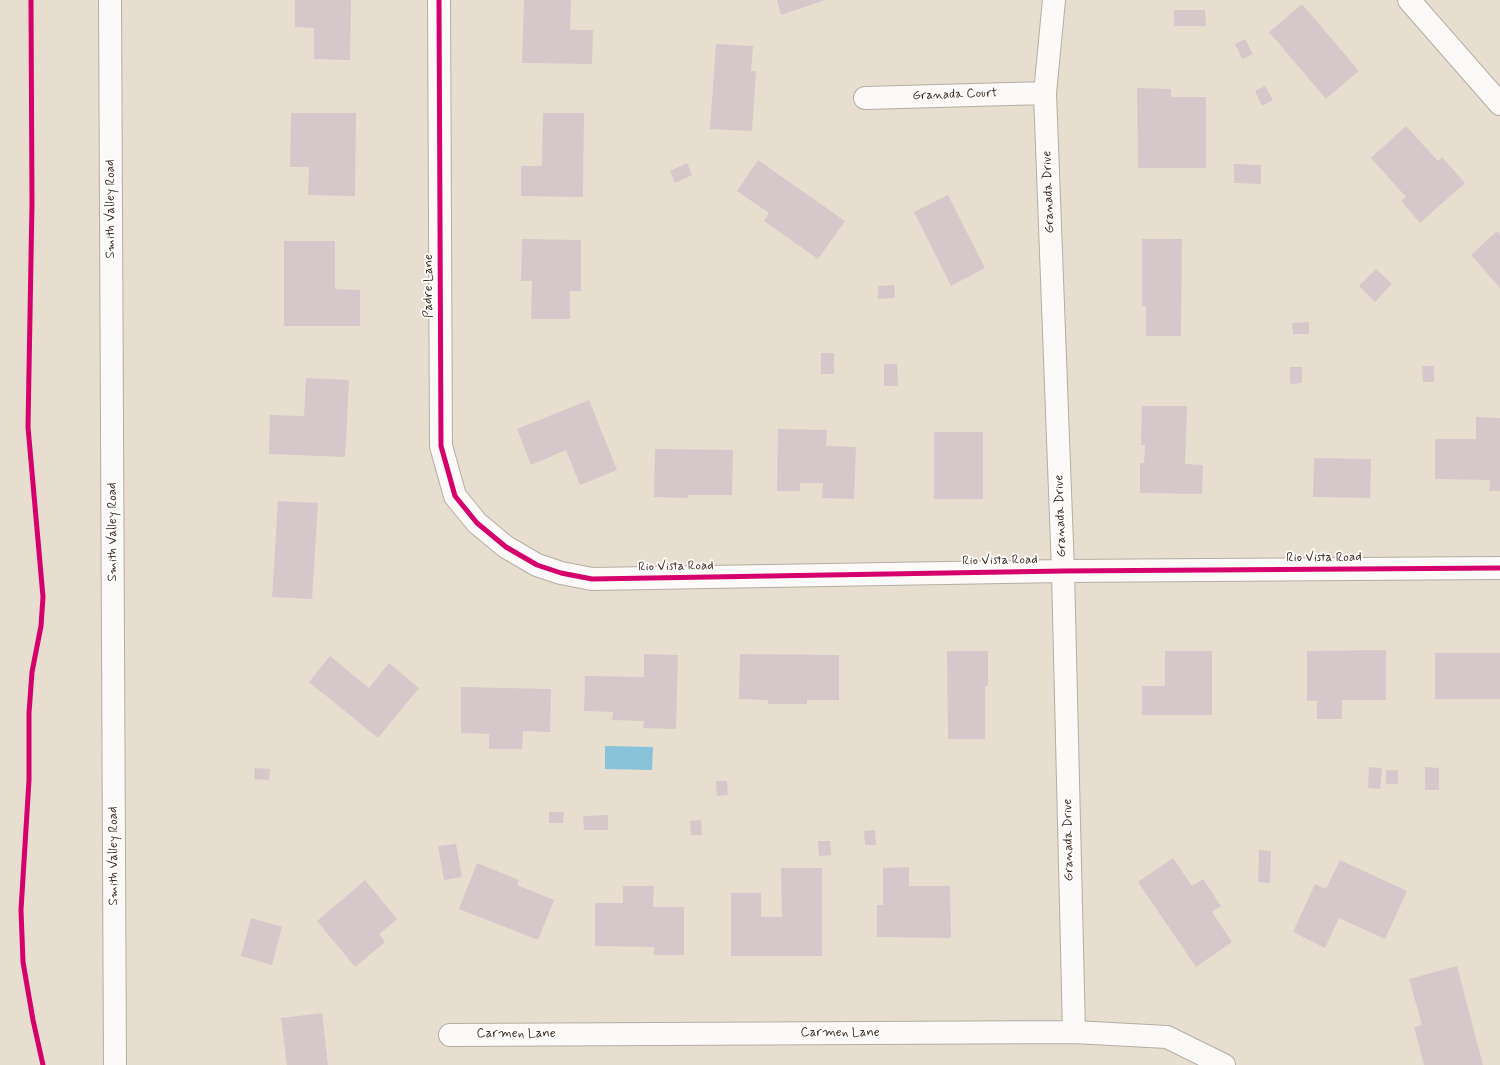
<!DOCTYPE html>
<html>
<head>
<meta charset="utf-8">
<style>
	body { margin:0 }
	canvas { display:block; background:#e7decf }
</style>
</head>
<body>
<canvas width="1500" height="1065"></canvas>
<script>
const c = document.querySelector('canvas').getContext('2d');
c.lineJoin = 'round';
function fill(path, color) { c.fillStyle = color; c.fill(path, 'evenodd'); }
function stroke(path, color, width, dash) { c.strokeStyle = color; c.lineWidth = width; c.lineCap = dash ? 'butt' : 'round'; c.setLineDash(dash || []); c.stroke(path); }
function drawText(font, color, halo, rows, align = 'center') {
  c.font = font + ' Mynerve,sans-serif'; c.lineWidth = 3.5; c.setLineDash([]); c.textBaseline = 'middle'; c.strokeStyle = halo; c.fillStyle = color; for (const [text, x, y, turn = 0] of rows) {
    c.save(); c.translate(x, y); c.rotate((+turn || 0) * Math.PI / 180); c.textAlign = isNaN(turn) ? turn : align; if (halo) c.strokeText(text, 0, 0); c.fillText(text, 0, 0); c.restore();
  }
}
fill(new Path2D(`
	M605,746l48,1 -1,23 -47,-1z`), '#89c3d9');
fill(new Path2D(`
	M295,0h56l-1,60 -36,-1v-31l-19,-1z
	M524,0h47l-1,30h23l-1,34 -70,-1z
	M777,0h48l-44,15z
	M1302,4l57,67 -33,28 -57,-67z
	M1174,10h31l1,16h-32z
	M1245,39l8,15 -11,5 -7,-15z
	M716,44l37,2 -2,25h5l-4,60 -42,-2z
	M1265,86l8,14 -11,6 -7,-15z
	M1137,88l34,1v8h35v71h-68z
	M291,113h65l-1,83 -47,-1 1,-28h-19z
	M543,113h41l-1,84 -62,-1v-30h21z
	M1406,126l32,35 4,-4 23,26 -45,40 -19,-22 5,-4 -35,-39z
	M758,160l87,61 -27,38 -54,-38 5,-8 -32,-22z
	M687,163l5,12 -17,8 -5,-12z
	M1234,164l27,1v19l-27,-1z
	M948,195l37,73 -34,18 -37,-74z
	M1497,231l3,3v54l-29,-33z
	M522,239l59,1v51h-11v28h-39l1,-38h-11z
	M1142,239h40l-1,97h-35v-30h-4z
	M284,241h51v48l25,1v36h-76z
	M1376,269l16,15 -17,18 -16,-16z
	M894,285l1,13 -17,1v-13z
	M1309,322v12h-16l-1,-11z
	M821,353h13v21h-13z
	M884,364h13l1,22h-14z
	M1422,366h12v16h-11z
	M1290,367h12v16l-12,1z
	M306,378l43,2 -4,77 -76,-3 1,-39 34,1z
	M589,400l28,70 -37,15 -14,-35 -35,15 -14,-36z
	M1142,406h45l-2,58 18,1 -1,29 -62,-1v-30h4l1,-18h-4z
	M1476,417l24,1v73h-11l1,-11 -55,-1v-40h41z
	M778,429l49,1 -1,16 30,1 -2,52 -32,-1 1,-15h-23v8h-23z
	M934,432h49v67h-49z
	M655,449l78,1 -1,45h-44v3l-34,-1z
	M1314,458l57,1 -1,39 -57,-1z
	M278,501l40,2 -6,96 -40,-2z
	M1386,650v50h-44v19h-25v-18h-10v-50z
	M947,651h41v35h-3v53h-37z
	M1165,651h47v64h-70v-29h23z
	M1435,653h65v46h-65z
	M644,654l34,1 -2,74 -33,-1 1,-7 -32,-1 1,-8 -29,-1 1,-35 59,1z
	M740,654l99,1v45h-32v4h-39v-4l-29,-1z
	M330,656l39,32 20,-25 30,25 -41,50 -69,-56z
	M461,687l90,2 -1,43 -27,-1 -1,18h-33v-15l-28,-1z
	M1369,767l13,1 -2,21 -12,-1z
	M1425,767l14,1v22h-14z
	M255,768l15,1 -1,11 -15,-1z
	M1386,770h12v14h-12z
	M716,781h11l1,14 -11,1z
	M549,812h15l-1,11h-14z
	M608,815v15h-24l-1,-14z
	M701,820l1,15h-11l-1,-14z
	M875,830l1,15h-11l-1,-14z
	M818,841h12l1,14 -12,1z
	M456,844l6,33 -18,3 -6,-34z
	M1259,850l12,1 -1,32 -12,-1z
	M1173,858l19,28 11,-7 18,27 -9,6 20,30 -36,25 -58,-85z
	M1340,860l67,31 -22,48 -46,-21 -14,30 -32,-16 22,-48 11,5z
	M477,863l42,17 -2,5 37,15 -16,40 -79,-31z
	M909,867v19h41l1,52 -74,-1v-32h6v-37z
	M781,868h41v88h-91v-63h30v24h21z
	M365,880l32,39 -18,15 6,8 -30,25 -38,-46z
	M623,886h31l-1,21h31v48h-30v-8l-59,-1v-43h28z
	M251,918l31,9 -10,38 -31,-9z
	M1457,966l26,99h-59l-10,-38 8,-2 -13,-46z
	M322,1013l6,52h-41l-6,-47z`), '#d6c8ca');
const street = new Path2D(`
	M439,0l2,446 14,50 22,27 29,24 31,18 24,8 31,6 471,-8 437,-3
	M1054,0l-9,93 18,478 11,461
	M1409,0l91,104
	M865,98l180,-5
	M450,1035l624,-3 93,5 57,28`);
const secondary = new Path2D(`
	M110,0l5,1065`);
stroke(street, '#b4ada2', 24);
stroke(secondary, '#b4ada2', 24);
stroke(street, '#fbfaf8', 22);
stroke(secondary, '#fbfaf8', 22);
stroke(new Path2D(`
	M31,0l1,203 -4,224 15,170 -2,29 -9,46 -3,41v67l-8,130 2,52 10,58 10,45
	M439,0l2,446 14,50 22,27 29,24 31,18 24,8 31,6 471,-8 437,-3`), '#d6006c', 5);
drawText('13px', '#3b2a1e', '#fff', [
	["Granada Court",955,95,-2],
	["Granada Drive",1049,192,-92],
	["Smith Valley Road",111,209,-90],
	["Padre Lane",429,286,-90],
	["Granada Drive",1061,516,-92],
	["Smith Valley Road",113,532,-90],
	["Rio Vista Road",1324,558],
	["Rio Vista Road",1000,561,-1],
	["Rio Vista Road",676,567,-1],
	["Granada Drive",1069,840,-91],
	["Smith Valley Road",114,856,-90],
	["Carmen Lane",840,1033],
	["Carmen Lane",516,1034]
]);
</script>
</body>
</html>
